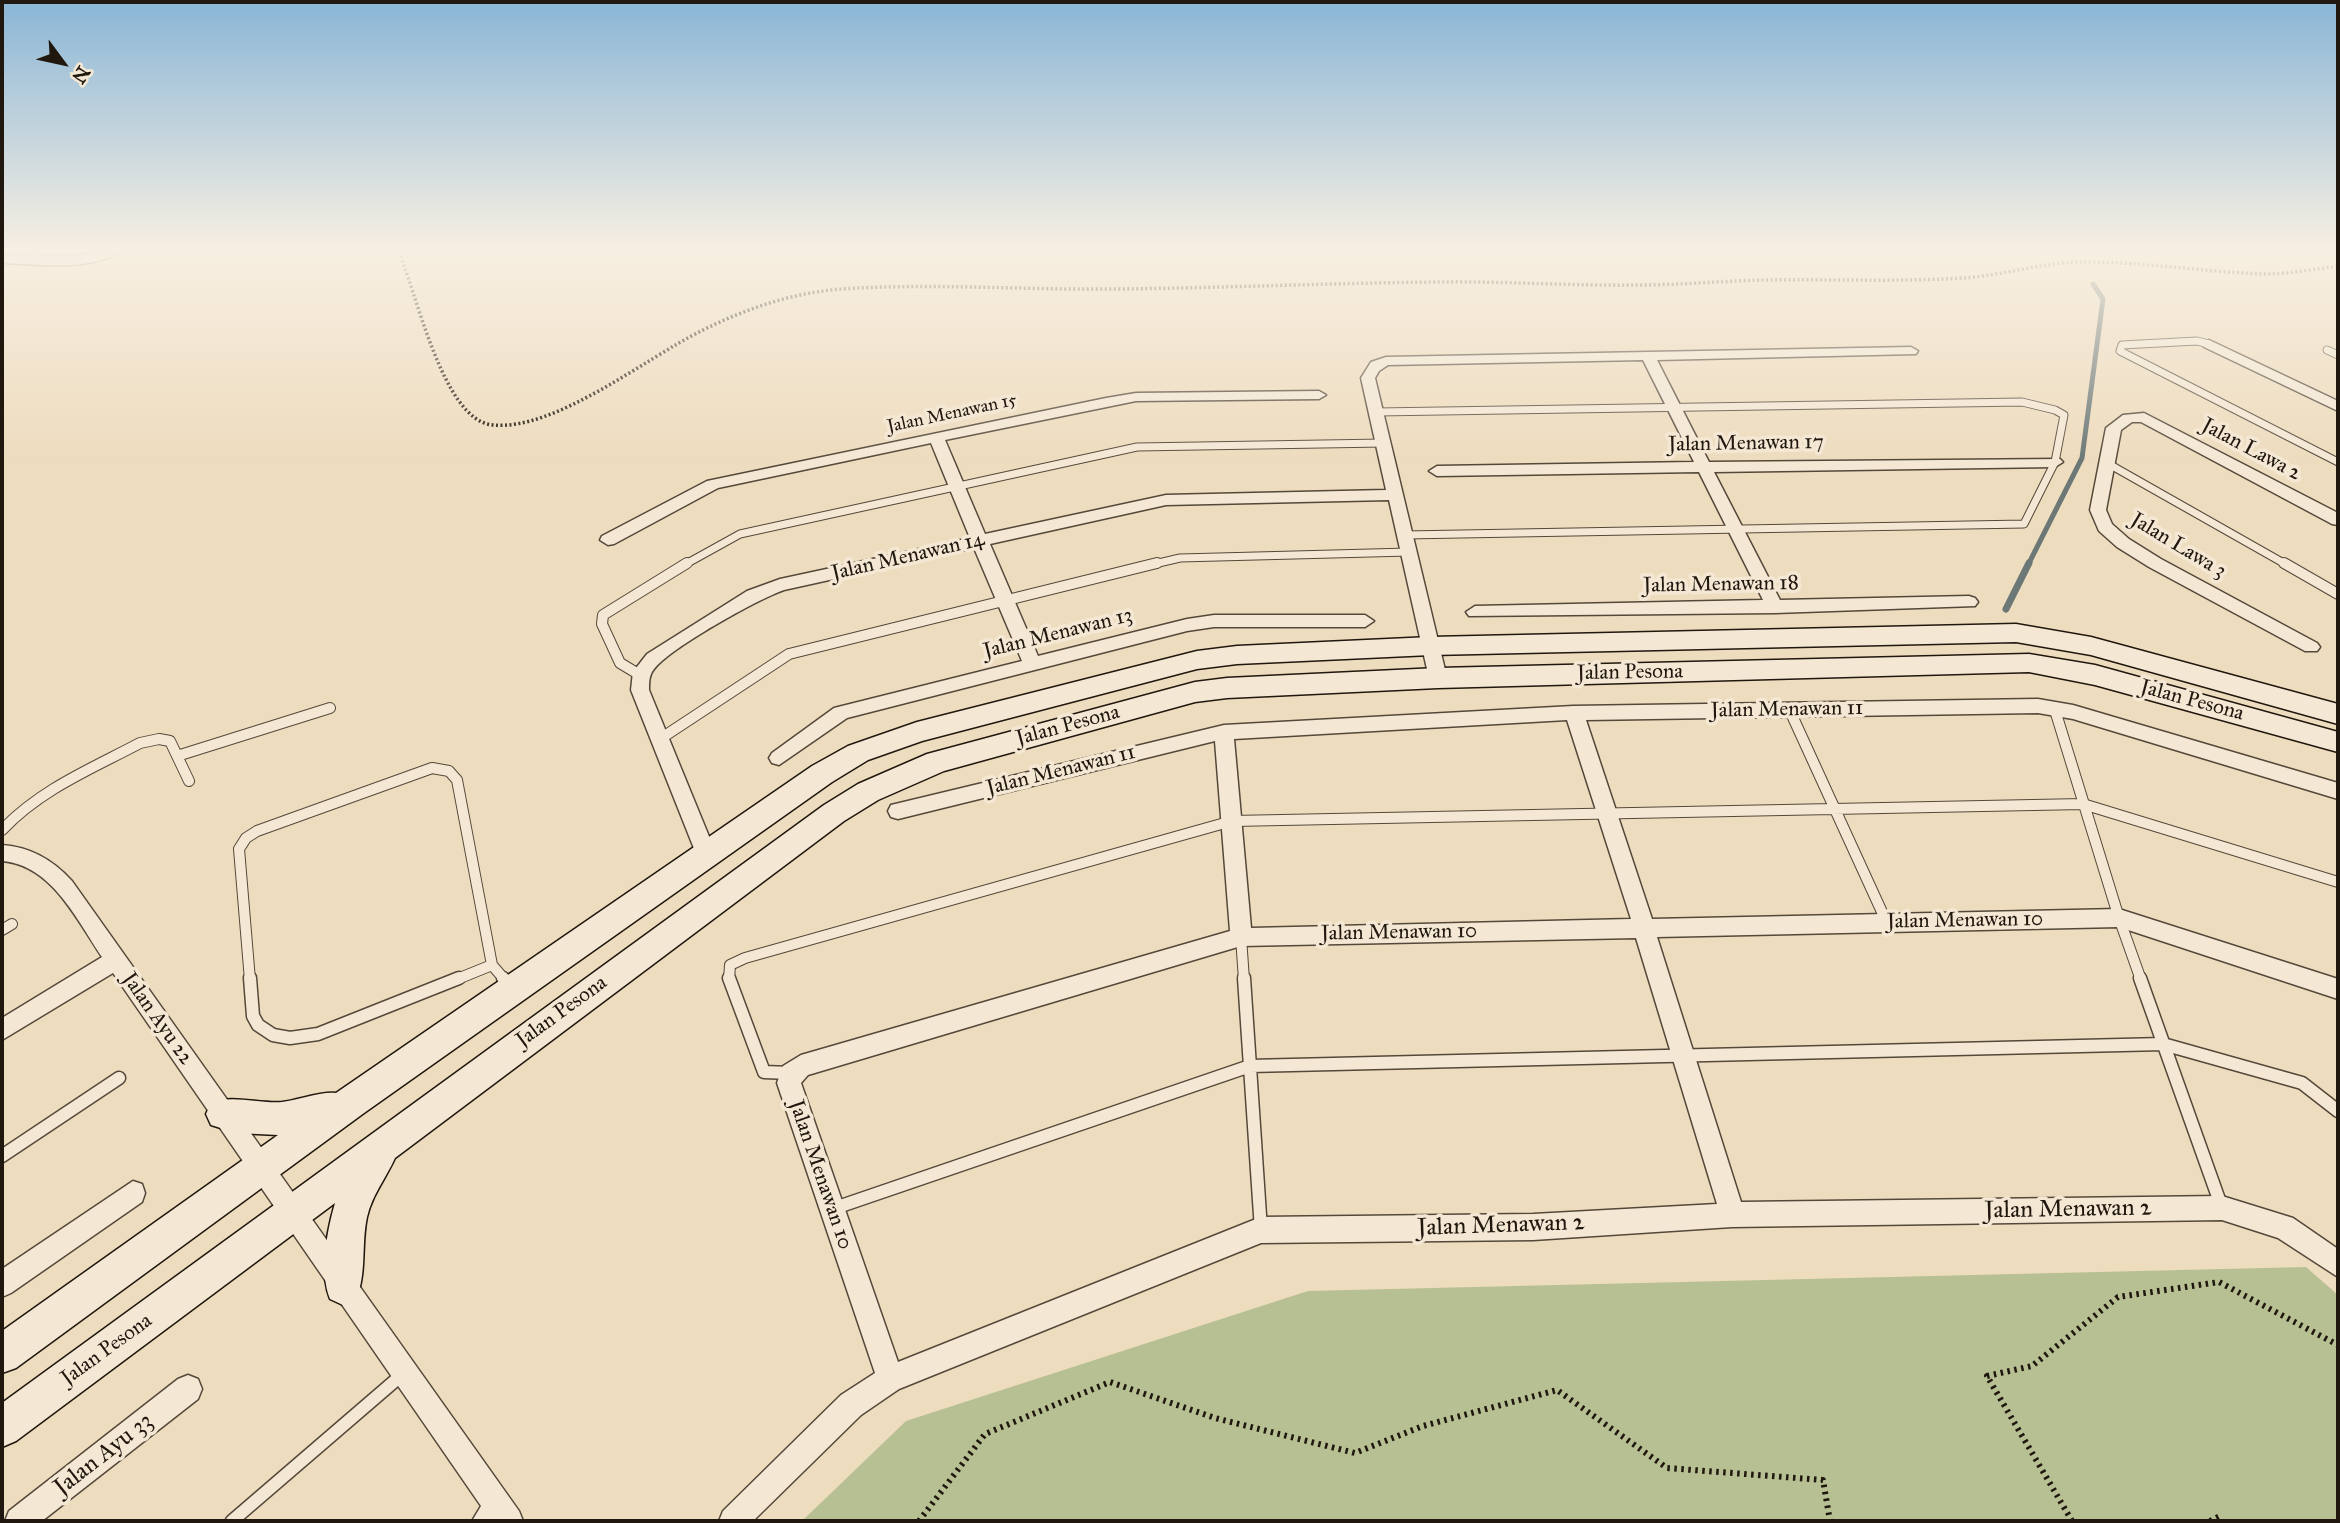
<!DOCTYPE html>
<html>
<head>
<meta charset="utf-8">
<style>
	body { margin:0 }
	#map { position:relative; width:2340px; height:1523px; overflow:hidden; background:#eedcbe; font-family:"IM FELL Great Primer",serif }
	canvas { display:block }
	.frame { position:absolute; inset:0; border:4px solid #20170e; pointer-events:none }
	.north { position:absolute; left:28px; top:28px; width:70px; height:70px; -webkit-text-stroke:5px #f4e8d5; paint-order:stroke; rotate:123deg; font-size:19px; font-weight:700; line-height:28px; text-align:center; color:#20170e }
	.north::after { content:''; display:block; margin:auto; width:24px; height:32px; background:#20170e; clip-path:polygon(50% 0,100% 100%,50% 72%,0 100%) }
</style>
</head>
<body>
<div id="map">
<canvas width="2340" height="1523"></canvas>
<div class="frame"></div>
<div class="north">N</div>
</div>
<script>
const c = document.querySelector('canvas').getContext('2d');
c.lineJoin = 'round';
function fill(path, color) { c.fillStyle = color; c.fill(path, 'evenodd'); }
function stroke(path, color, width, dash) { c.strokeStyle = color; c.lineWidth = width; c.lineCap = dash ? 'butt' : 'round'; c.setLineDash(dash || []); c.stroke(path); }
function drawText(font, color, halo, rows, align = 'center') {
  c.font = font + ' "IM FELL Great Primer",serif'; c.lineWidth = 7; c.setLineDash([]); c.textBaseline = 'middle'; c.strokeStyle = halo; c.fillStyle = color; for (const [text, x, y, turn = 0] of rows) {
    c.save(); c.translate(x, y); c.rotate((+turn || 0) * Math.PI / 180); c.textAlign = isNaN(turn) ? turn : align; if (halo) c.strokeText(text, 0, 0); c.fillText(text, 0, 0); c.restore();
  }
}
fill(new Path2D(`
	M2306,1267l32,28v226h-1536l104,-100 402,-130z`), '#b7c093');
stroke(new Path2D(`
	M2028,565l54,-107 21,-159 -10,-15`), '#6b7876', 5);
stroke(new Path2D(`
	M2006,609l23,-46`), '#6b7876', 7);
const laneFar2 = new Path2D(`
	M673,248h42
	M31,259l10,-11
	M2209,344l-12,-3 -75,4 -2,6 218,111
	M2327,350l11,5
	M1377,412l645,-10 33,8 9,5 -9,47 -31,62 -619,11
	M2107,463l180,102
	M684,565l56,-31 397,-87 247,-4
	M1150,565l30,-7 229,-6`);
const laneFar1 = new Path2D(`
	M2284,563l54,31
	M640,675l-20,-12 -18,-39 1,-9 84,-52
	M2054,707l65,211 22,62
	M1790,711l97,212
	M660,739l129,-85 368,-91
	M177,756l153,-48
	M2,830c39,-41 89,-61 138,-87l19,-4 11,2 19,40
	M2,930l10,-6
	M1241,937l3,43
	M492,965l13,15
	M250,980l-11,-131 7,-11 11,-7 175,-63 17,3 8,9 35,185
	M455,980l37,-15
	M729,980l1,-15 15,-7 487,-137 851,-17 255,78`);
const lane = new Path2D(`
	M250,978l3,38 5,9 15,10 17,3 28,-4 141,-56
	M503,978l7,8
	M729,978l35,94 27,1
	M1244,978l17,252
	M2140,978l82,230
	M2,1156l117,-78
	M832,1209l418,-143 913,-22 139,39 36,28
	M232,1521l172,-148`);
const street = new Path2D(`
	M108,248h16c-26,25 -89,16 -122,15v-8l76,1z
	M2209,340l129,61v10l-134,-64 -2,-3z
	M1911,347l7,4 -2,3 -259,6 52,102 351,-3 3,3 -8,5 -341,5 66,128 189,-4 6,2 3,4 -3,4 -200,7 -306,3 -3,-4 9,-6 288,-6 -64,-128 -262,4 -8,-5 8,-5 257,-4 -51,-102 -255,5 -9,6 -4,7 72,300 -3,5h-12l-3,-5 -40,-178 -223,5 -176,39 48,112 149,-37 27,-4h151l9,6 -9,6h-151l-27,4 -340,87 -68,47 -7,-2 -3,-5 3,-5 62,-45 188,-47 -48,-113 -190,42c-28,10 -114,58 -130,79 -5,6 -5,13 -5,21l68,166 -3,6 -7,2 -7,-2 -3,-6 -66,-166 2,-18 14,-18 100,-63 33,-12 190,-41 -39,-95 -213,45 -104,56 -6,1 -8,-5 2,-4 105,-55 399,-83 30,-5 183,-2 7,4 -7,4 -183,2 -191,39 40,94 181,-39 220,-5 -25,-112 10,-16 15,-5z
	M2144,413l194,100v12l-6,-1 -191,-102h-9l-11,8 -15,80 6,14 17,15 32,20 156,84 3,4 -3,4h-12l-156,-84 -32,-20 -18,-16 -9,-21 16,-82 17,-13z
	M2038,699l35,6 265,78v16l-265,-80 -35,-6 -452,7 66,199 467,-10 219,70v20l-219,-72 -462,10 84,265 481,-6 71,22 45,31v28l-60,-39 -56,-18 -490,7 -199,13 -272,3 -362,146 -38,26 -108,106h-34l4,-10 118,-116 34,-22 -98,-290 6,-17 18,-11 429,-124 -15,-190 -317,78 -7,-2 -3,-6 3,-6 333,-80 349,-19zM1567,720l64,199 -380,9 -17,-189zM1636,938l81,266 -184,10 -272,3 -363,145 -97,-279 7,-8 433,-129z
	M2,845c29,2 51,15 70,36l447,630 4,10h-51l9,-15 -368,-533 -111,67v-22l100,-61c-25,-37 -50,-92 -100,-96z
	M133,1181l9,3 3,9 -3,9 -131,91 -9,4v-28z
	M188,1375l10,4 4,10 -4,10 -156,122h-37l4,-10 169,-132z`);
const secondary = new Path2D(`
	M2016,624l75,13 247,67v20l-247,-69 -75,-13 -585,13 -194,9 -40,5 -275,72 -54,19 -36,22 -468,331 -348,255 -14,5v-42l276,-196 -41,-2 -26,-8 -5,-11 5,-11c21,-9 48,1 71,-1 17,-2 39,-11 54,-9l476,-327 36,-20 69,-24 280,-71 40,-5 194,-9z
	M2029,654l66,11 243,67v20l-243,-67 -66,-13 -591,16 -211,10 -32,4 -251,69 -66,29 -34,21 -449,337c-9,20 -23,37 -28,59 -6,28 0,56 -11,82l-13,6 -13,-6c-11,-27 -3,-68 5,-96l-319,238 -14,6v-44l822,-598 34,-21 69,-30 268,-72 32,-4 211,-10z`);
stroke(laneFar2, '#54483a', 9);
stroke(laneFar1, '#54483a', 12);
stroke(lane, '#54483a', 15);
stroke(street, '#54483a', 3);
stroke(secondary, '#20170e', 3);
stroke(new Path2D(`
	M397,248c19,40 45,173 96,177 62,6 153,-67 208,-94 44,-22 90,-38 140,-42 91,-6 181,1 272,0 109,-1 217,-6 325,-7 67,-1 133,4 199,3 42,0 84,-4 126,-5 67,-1 133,2 199,-2 39,-2 77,-15 115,-16 62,-1 125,10 188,12 24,0 49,-5 73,-8`), '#20170e', 3.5, [2, 2.5]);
stroke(new Path2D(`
	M919,1521l66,-87 125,-52 105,36 140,35 68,-27 134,-36 110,78 156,12 7,41
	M2072,1521l-85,-145 45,-10 86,-69 101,-15 119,63
	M2210,1521l10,-5`), '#20170e', 6, [2.5, 4.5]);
stroke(laneFar2, '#f4e8d5', 7);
stroke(laneFar1, '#f4e8d5', 10);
stroke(lane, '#f4e8d5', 12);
fill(street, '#f4e8d5');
fill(secondary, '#f4e8d5');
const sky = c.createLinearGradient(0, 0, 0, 461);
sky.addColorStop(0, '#8ab6d6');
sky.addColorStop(0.54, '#f7efe2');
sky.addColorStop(1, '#f7efe200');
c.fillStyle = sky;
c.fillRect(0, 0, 2340, 461);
drawText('18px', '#20170e', '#f4e8d5', [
	["Jalan Menawan 15",952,414,-12]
]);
drawText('21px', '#20170e', '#f4e8d5', [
	["Jalan Menawan 17",1746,444,-1],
	["Jalan Lawa 2",2251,450,28],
	["Jalan Lawa 3",2178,546,31],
	["Jalan Menawan 14",908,557,-13],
	["Jalan Menawan 18",1721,585,-1],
	["Jalan Menawan 13",1058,634,-14],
	["Jalan Pesona",1630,673,-1],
	["Jalan Pesona",2192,701,15],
	["Jalan Menawan 11",1787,710,-1],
	["Jalan Pesona",1068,726,-15],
	["Jalan Menawan 11",1061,771,-14],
	["Jalan Menawan 10",1965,921,-1],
	["Jalan Menawan 10",1399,933,-1],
	["Jalan Pesona",562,1012,-36],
	["Jalan Ayu 22",157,1019,55],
	["Jalan Menawan 10",820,1175,71],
	["Jalan Pesona",107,1350,-36]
]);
drawText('24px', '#20170e', '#f4e8d5', [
	["Jalan Menawan 2",2068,1210,-1],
	["Jalan Menawan 2",1501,1226,-2],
	["Jalan Ayu 33",104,1455,-38]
]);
</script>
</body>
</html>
